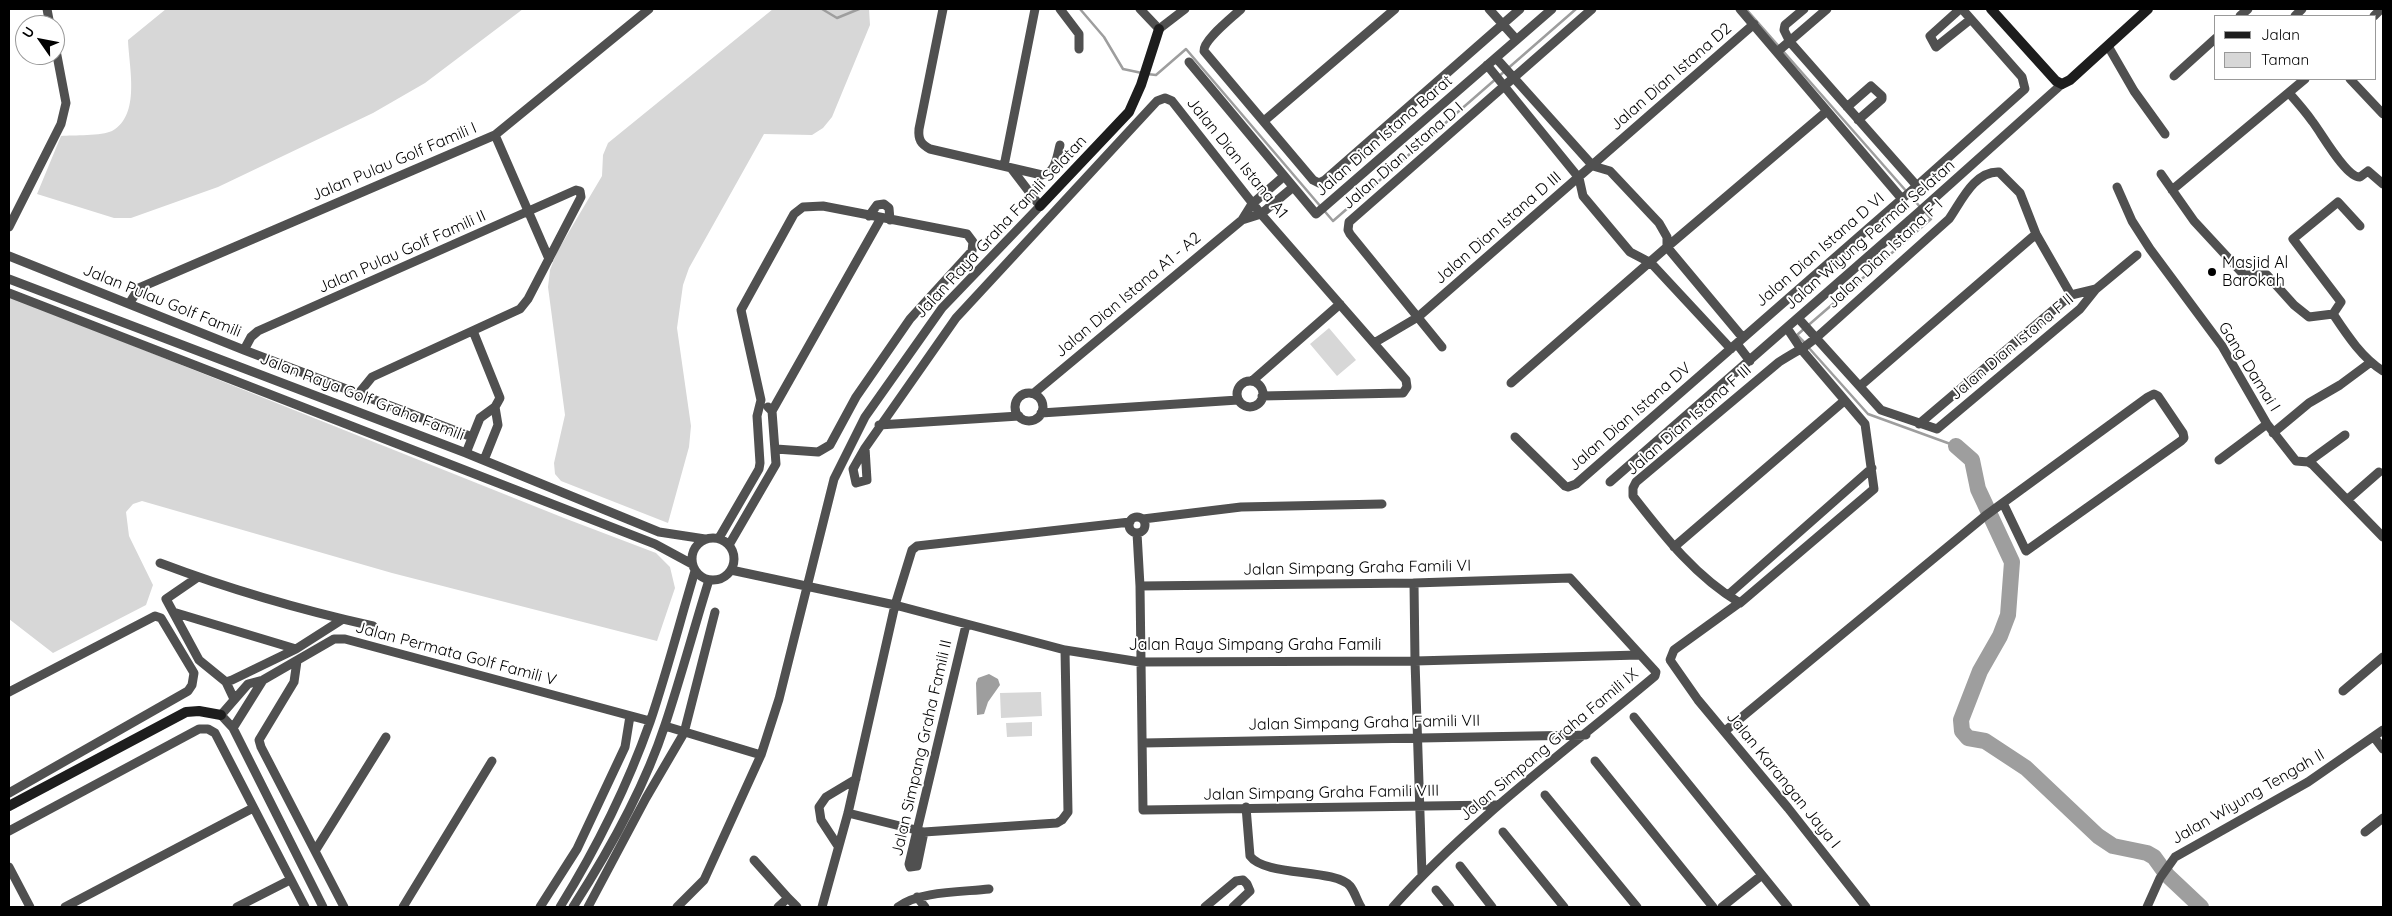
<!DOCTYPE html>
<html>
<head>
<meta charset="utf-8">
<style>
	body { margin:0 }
	#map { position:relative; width:2392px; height:916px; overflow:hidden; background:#fff; font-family:Quicksand,sans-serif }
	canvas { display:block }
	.frame { position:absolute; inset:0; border:10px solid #000; pointer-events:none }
	.legend { position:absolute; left:2214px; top:15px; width:162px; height:65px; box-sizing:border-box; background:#fff; border:1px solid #999; margin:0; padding:6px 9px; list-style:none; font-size:15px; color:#000 }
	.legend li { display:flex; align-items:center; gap:10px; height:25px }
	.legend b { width:25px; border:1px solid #999 }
	.north { position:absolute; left:15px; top:15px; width:50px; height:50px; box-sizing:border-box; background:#fff; border:1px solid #999; border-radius:50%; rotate:303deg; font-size:14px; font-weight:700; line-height:20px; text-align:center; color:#000 }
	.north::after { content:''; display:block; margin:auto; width:18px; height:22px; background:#000; clip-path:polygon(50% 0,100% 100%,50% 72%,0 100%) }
</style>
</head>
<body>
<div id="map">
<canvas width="2392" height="916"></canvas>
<div class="frame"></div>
<ul class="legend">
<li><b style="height:6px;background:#1d1d1d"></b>Jalan</li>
<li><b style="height:14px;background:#d7d7d7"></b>Taman</li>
</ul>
<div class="north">U</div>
</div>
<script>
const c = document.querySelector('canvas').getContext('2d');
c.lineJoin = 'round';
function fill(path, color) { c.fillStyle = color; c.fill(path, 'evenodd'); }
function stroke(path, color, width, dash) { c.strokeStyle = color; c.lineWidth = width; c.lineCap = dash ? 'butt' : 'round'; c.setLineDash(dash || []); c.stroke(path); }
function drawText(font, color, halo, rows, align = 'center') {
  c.font = font + ' Quicksand,sans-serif'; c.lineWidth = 4; c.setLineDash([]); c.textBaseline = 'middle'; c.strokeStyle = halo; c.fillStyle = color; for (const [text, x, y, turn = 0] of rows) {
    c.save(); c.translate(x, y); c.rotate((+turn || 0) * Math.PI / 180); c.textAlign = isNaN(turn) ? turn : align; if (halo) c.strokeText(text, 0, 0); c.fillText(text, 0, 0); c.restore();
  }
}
fill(new Path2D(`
	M166,9h357l-98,74 -52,30 -155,74 -87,31h-17l-77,-24 24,-58c12,-1 41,0 51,-5 29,-16 17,-63 16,-91z
	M773,9h96l1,16 -38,92 -9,11 -11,7 -48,-1 -75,134 -6,17 -6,43 14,98 -2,21 -21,76 -107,-42 -6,-7 -1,-11 11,-48 -17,-128 2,-17 7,-18 45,-76 1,-21 5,-12z
	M9,296l555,222 92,35 14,14 5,21 -18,53 -265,-68 -250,-72 -9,3 -7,8 3,24 24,49 -7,20 -93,48 -44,-34z
	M1329,328l27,32 -19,16 -27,-32z
	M1041,692l1,24 -41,2 -1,-25z
	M1032,722v14l-25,1 -1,-14z`), '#d7d7d7');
fill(new Path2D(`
	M989,674l9,5 2,6 -12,17 -4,12 -7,1 -1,-32 2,-5z`), '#9e9e9e');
stroke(new Path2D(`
	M822,9l15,9 22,-9
	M1080,9l24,28 19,32 19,4
	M1746,9l161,183
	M1147,74l9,1 30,-26 147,172 243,-212
	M1911,196l9,11
	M1805,343l-8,-8 134,-116 -7,-8
	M1809,348l59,66 88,32`), '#9e9e9e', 2.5);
stroke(new Path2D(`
	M1956,446l16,14 6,29 34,73 -4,53 -8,21 -20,35 -19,49 1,11 6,7 17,3 41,27 72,68 15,10 34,7 7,4 13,18 34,32`), '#9e9e9e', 16);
stroke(new Path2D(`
	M47,9l3,16
	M943,9l-24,120c-1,11 2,15 11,20l112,26c14,-2 15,-19 18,-30
	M1060,9l19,25v15
	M1140,9l19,20 26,-20
	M1241,9c-8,8 -38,31 -37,42l109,129 6,3 6,-3 195,-171
	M1489,9l27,30
	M1804,9l-19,16 -1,5 6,12 127,144
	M1960,9l-30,27 6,11 35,-28
	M2240,16l8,-7
	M2295,16l7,-7
	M2374,16l7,-7
	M2108,46l26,45 31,43
	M1777,52l50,-43
	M1496,58l97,108
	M1189,62l127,152 236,-205
	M1487,65l92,113
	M2174,76l42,-38
	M2350,79l33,35
	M2289,93c8,9 16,18 23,28 9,11 34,57 48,56l8,-6 15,13
	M1847,107l24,-21 11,10v3l-24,21
	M1264,121l131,-112
	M495,135l54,124
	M1004,166l31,-157
	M1593,166l17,5 49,52 8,14v10
	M2161,174l33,47 50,54h23l27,30 15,12 24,-3c14,21 29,44 50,57
	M1283,177l-31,27 -10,16 19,-6 31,-26
	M1579,178l4,18 47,56 21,11 80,86
	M2117,187l15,34 18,28 72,97 45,78 29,37 12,1 5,3 70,72
	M2172,190l133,-111
	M1902,199l123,-110 -3,-12 -60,-68
	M869,216l8,-11 7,-1 5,4 1,12
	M9,227l52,-103 5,-21 -11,-58
	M1667,247l76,91
	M9,256l235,94 228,87
	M9,279l457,174 193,79 46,7
	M9,293l646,251 37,20
	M129,304l10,-16 356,-153 154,-126
	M2333,314l8,-12 -48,-63 45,-37 22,24
	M1798,318l83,92 56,19 143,-120 16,-20 41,-34
	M1787,328l14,21 64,75 9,65 -134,114c-45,-27 -75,-66 -107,-107v-8l3,-6 143,-120c8,-5 16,-10 24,-14l13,-10 133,-119c12,-17 25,-48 50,-47l21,21 16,41 35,61
	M1374,343l44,-26 336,-293
	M1737,344l13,17
	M1442,347l-92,-113 -2,-4 1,-8 243,-213
	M244,350l7,-13 7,-6 318,-141 4,1 1,6 -53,102 -8,10 -148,68 -13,16
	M1252,381l88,-77
	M1237 394a13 13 0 1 1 26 0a13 13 0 1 1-26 0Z
	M1511,383l156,-136 160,-136
	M1860,386l176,-152
	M1034,393l208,-173
	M1015 407a14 14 0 1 1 28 0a14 14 0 1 1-28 0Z
	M772,411l109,-193
	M1041,413l197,-13
	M1919,424l152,-129 25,-6
	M879,425l140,-9
	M2273,433l36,-30 31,-18 31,-23
	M1515,437l50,49 3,1 8,-3 326,-285 -162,-190
	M865,448l2,32 -11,3 -3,-14 12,-21 91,-130 201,-217 8,-3 7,3 89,113 145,166 1,7 -4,6 -141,3
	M466,453l14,-35 15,-11 5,-9 -27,-67
	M484,460l14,-35 -3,-18
	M2219,460l48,-36
	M2308,462l37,-27
	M1610,482l309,-270 143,-128
	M2347,500l32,-28
	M1129 525a8 8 0 1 1 16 0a8 8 0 1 1-16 0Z
	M1143,519l98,-12 141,-3
	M1137,533l3,53 3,224 354,-5
	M692 559a21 21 0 1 1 42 0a21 21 0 1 1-42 0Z
	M719,538l40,-69 1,-6 -3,-47 4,-16 -20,-90 53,-96 9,-7 20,-1 144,28 6,8 -1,9 -62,68 -54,78 -26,48 -12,7 -42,-3
	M729,545l47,-81 -4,-53 -4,-4
	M1674,547l170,-146
	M160,563c69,26 141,47 213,63
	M731,570l164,35 170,45 75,12 275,-1 224,-6
	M198,577l-32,22 33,61 27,22 6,-2 64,-31
	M1414,583l1,78 7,214
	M1140,586l274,-3 156,-5 86,94 -1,4c-89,75 -184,144 -262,231
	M1728,595l144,-127
	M1739,603l-65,47 -4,10 28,40 90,108 78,99
	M173,612l123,37 47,-30
	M297,661l-3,21 -35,58 2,7 83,160
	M226,682l8,17
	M2343,691l40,-34
	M9,692l146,-76 6,2 33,55 -2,12 -4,6 -179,102
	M1634,717l154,190
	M665,726l96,29
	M233,728l30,-48
	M1725,731l260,-215 163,-119 6,-3 4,2 25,37 1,5 -3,3 -155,110 -23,-48
	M2374,737l9,12
	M1143,743l443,-8
	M1595,761l118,146
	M1545,795l92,112
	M1246,807l4,49c15,21 84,12 100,30 5,6 7,15 11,21
	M848,813l76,19 133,-9 5,-3 6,-8 -3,-162
	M9,831l190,-102h9l7,4 90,174
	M924,832l-7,34 -7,1 -1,-3 57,-239
	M1503,832l61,75
	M2365,832l18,-14
	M838,846l-17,-26 -2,-13 7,-10 30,-18
	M315,851l71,-114
	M754,860l34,38 -10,9
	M1460,866l32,41
	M9,867l21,40
	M1436,890l14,17
	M917,897l8,10
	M788,898l9,9
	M65,907l188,-99
	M237,907l53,-27
	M323,907l-90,-179 -12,-13 27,-31 15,-4 71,-41h11l305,82
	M403,907l89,-146
	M540,907l37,-58 48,-102 5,-31
	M560,907c36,-58 67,-120 90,-185 17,-50 30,-101 45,-151
	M573,907c36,-56 71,-118 92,-182 16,-48 29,-97 44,-145
	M588,907l58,-109 38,-65 31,-121
	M677,907l27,-27 57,-125 18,-56 55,-220 31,-62 77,-109 98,-102 -29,-38
	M822,907l26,-94 47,-208 17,-55 5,-4 213,-24
	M898,907c20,-16 65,-15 91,-18
	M1205,907l31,-26 7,-1 4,4 3,7 -17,16
	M1722,907l40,-32
	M2147,907l13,-29 15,-21 133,-75 75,-52`), '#505050', 9);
stroke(new Path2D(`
	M1991,9l65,72 6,3 8,-4 78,-71
	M1040,206l89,-94 12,-27 18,-56
	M9,806l177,-94 13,-1 22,4`), '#1d1d1d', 10);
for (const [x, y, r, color] of [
	[2212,272,5,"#000"]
]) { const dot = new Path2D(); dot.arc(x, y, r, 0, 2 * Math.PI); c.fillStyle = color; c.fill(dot); stroke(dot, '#fff', 2); }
drawText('16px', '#000', '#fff', [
	["Jalan Dian Istana D2",1671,77,-41],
	["Jalan Dian Istana Barat",1384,136,-41],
	["Jalan Dian Istana D I",1403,156,-41],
	["Jalan Dian Istana A1",1237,158,51],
	["Jalan Pulau Golf Famili I",394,162,-23],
	["Jalan Raya Graha Famili Selatan",1001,227,-47],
	["Jalan Dian Istana D III",1498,228,-41],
	["Jalan Wiyung Permai Selatan",1870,235,-41],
	["Jalan Dian Istana D VI",1820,250,-41],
	["Jalan Pulau Golf Famili II",402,252,-24],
	["Jalan Dian Istana F I",1885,254,-43],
	["Jalan Dian Istana A1 - A2",1128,295,-40],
	["Jalan Pulau Golf Famili",162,301,22],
	["Jalan Dian Istana F II",2012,347,-40],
	["Gang Damai I",2249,367,58],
	["Jalan Raya Golf Graha Famili",362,397,21],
	["Jalan Dian Istana DV",1630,417,-41],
	["Jalan Dian Istana F III",1689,420,-41],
	["Jalan Simpang Graha Famili VI",1357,568,-1],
	["Jalan Raya Simpang Graha Famili",1255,645],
	["Jalan Permata Golf Famili V",456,654,15],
	["Jalan Simpang Graha Famili VII",1364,723,-1],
	["Jalan Simpang Graha Famili IX",1549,745,-40],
	["Jalan Simpang Graha Famili II",922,748,-77],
	["Jalan Karangan Jaya I",1783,780,51],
	["Jalan Simpang Graha Famili VIII",1321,793,-1],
	["Jalan Wiyung Tengah II",2248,797,-30]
]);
drawText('16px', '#000', '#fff', [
	["Masjid Al",2222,263],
	["Barokah",2222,281]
], 'left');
</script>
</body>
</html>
